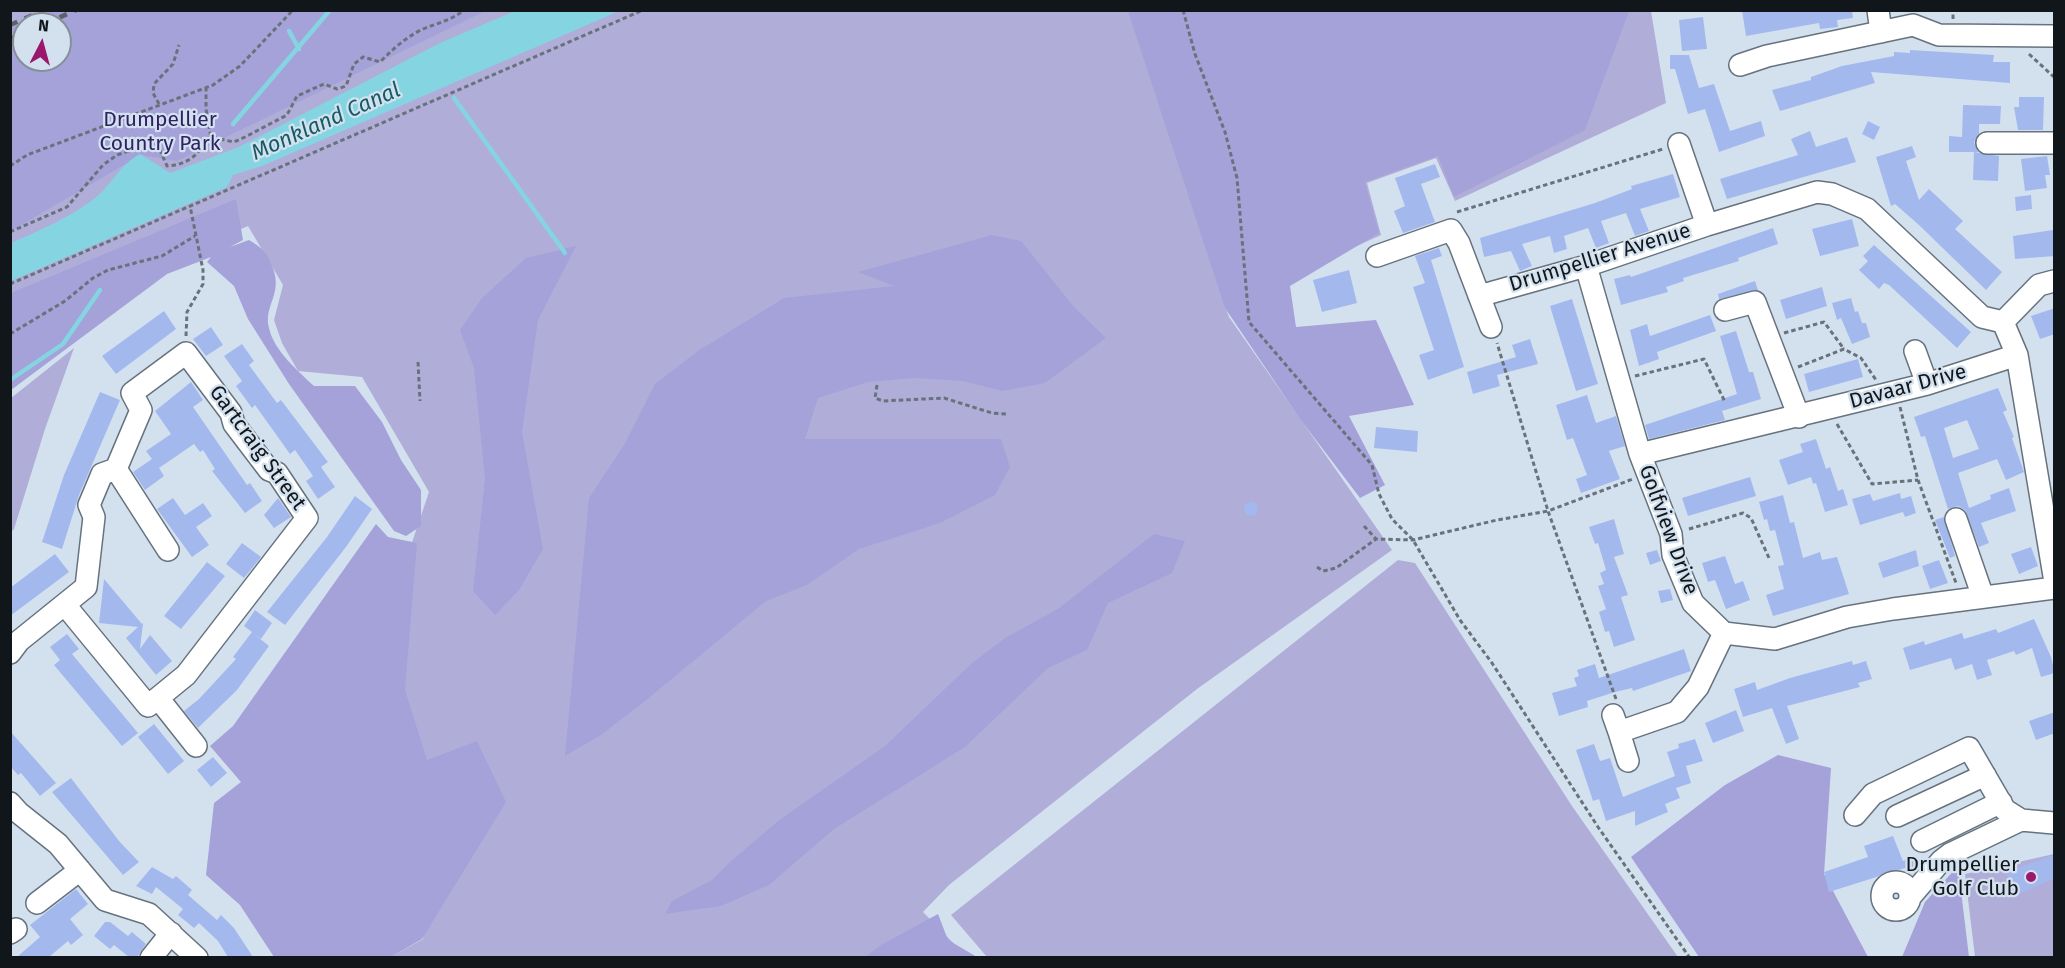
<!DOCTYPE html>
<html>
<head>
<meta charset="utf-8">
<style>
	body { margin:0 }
	#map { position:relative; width:2065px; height:968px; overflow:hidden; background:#d3e1ef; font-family:"Fira Sans",sans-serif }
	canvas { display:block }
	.frame { position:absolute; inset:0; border:12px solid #11161b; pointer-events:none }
	.north { position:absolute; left:12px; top:12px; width:60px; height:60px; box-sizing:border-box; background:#d3e1ef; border:2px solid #85909a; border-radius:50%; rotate:6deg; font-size:16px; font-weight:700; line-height:24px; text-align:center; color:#11161b }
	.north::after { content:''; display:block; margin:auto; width:21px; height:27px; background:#9a176b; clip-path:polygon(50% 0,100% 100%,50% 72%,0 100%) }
</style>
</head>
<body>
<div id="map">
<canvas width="2065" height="968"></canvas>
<div class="frame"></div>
<div class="north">N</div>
</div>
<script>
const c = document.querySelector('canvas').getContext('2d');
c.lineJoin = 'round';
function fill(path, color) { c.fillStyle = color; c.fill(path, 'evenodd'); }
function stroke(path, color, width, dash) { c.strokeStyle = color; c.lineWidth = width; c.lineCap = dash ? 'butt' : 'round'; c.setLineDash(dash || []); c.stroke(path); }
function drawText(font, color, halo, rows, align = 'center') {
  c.font = font + ' "Fira Sans",sans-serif'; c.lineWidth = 4.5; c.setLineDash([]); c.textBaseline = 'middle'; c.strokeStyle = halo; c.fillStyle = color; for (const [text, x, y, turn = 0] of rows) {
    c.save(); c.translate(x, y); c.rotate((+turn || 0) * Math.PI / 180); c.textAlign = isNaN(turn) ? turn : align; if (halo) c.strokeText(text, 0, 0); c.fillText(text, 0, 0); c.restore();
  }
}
fill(new Path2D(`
	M11,11h1640l15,92 -211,98 -19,-43 -69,25 14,52 -156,71 4,11 163,233 -195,139 -248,196 -26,27 44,45h-576l32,-18 12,-153 -58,-140 52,-154 -67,-115 -64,-6 -16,-28 -8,-23 9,-35 -35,-59 -116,51 -121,110zM24,24h36v36h-36z
	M74,348l-29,81 -31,100 -3,3v-134z
	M1398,560l17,3 157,243 106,151h-691l-36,-42z
	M2054,854v103h-79l-10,-83z`), '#b0aed9');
fill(new Path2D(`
	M47,10l438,1 -308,150 -36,-6 -130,76v-204zM24,24h36v36h-36z
	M1128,11h501l-44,119 -131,67 -16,-41 -73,26 14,51 -89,53 6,41 80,-7 38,85 -65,11 36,69 -25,13 -60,-79 -75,-111z
	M236,199l7,41 -13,7 19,-7c13,8 18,12 23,26 12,28 -9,39 -3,62 5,23 29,43 45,58h41l27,36 19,38 20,30v36l-15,10 -12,-5 -105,-147 -41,-65 -14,-33 -27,-24 4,-5 -44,17 -156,116v-97z
	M992,235l29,6 53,66 32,31 -61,45 -43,8 -39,-10 -49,-3 -46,4 -50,16 -13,41h196l9,28 -15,28 -55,28 -81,26 -52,36 -41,16 -121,100 -44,34 -36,21 24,-258 35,-53 31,-61 43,-33 86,-53 110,-12 -36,-14z
	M576,246l-38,74 -16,112 21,117 -24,41 -24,25 -22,-24 12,-112 -11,-111 -14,-38 22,-32 44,-40z
	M376,524l12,13 29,6 -12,147 22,70 50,-19 29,61 -84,137 -31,18h-117l-34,-52 -34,-30 8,-72 27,-21 -31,-36 23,-20z
	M1154,534l31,7 -13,32 -64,30 -21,47 -39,18 -83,79 -131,82 -65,56 -48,21 -56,8 7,-13 40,-21 18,-18 48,-41 107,-75 86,-82 34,-26 53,-29z
	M1778,755l53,13 -7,106 44,83h-169l-68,-100 94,-72z
	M1958,866l11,91h-67l23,-55z
	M938,914l10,26 29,17h-112l16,-12z`), '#a5a1d9');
fill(new Path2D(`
	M515,11h104l-357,155 -29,9 -6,12 -216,94v-38c28,-12 58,-25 83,-44 18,-14 25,-34 46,-45l30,19 69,-26 201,-104z`), '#84d5e1');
stroke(new Path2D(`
	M289,31l10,18
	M454,98l111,155
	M233,124l97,-114
	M10,380l53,-36 37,-54`), '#84d5e1', 4.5);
fill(new Path2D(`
	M1742,10h110l1,8 -16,2 1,7 -18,2 -1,-6 -73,13z
	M1703,17l4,32 -25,2 -3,-31z
	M1910,50l84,5 -1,7h17v21l-139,-11 4,11 -95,28 -8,-21 39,-10v-3l31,-11 52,-10v-4l16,1z
	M1670,55h19l10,33 15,-4 16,47 31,-10 4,15 -46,16 -14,-43 -17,5 -13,-45h-5z
	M2019,97h25l-1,33h-25l-4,-23h5z
	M1963,105l38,1 -1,18h-21v10l-5,8 4,10h-29v-16l13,1z
	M1868,121l12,6 -6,13 -12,-6z
	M1810,131l6,16 31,-10 9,25 -129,37 -7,-20 78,-24 -7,-16z
	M1912,146l4,11 -10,4 13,39 10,-11 34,32 -8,8 47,43 -16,18 -67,-65 -24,-21 -4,2 -15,-49z
	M1974,152l25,4 -1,25 -25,-1z
	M2047,156l3,19h-5l2,13 -22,3 -4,-32z
	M1435,164l5,13 -19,7 14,38 -32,11 -9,-22 11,-5 -10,-28z
	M1673,174l7,23 -40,12 9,22 -14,5 -9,-23 -25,8 8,22 -13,5 -8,-20 -24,8 3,13 -13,4 -4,-17 -28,8 10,22 -12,5 -9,-20 -27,6 -4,-19 115,-35 37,-14 -1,-3z
	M2031,195l1,14 -16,2 -1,-14z
	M1852,219l7,27 -39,10 -8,-27z
	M1773,228l5,16 -40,14 1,3 -56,17 1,3 -18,6 2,5 -47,13 -7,-26 16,-4 1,2z
	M2053,230l2,26 -40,3 -2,-23z
	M1874,245l97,87 -14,16 -68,-63 -5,-2 -5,6 -20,-19 9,-9 -5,-5z
	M1439,248l3,8 -11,4 33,107 -36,13 -9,-25 15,-5 -21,-63 12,-4 -10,-27z
	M1349,270l8,33 -35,9 -9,-32z
	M1755,281l3,9 -39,9 -1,-5z
	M1822,287l5,19 -41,13 -6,-19z
	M1851,298l4,14 3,-1 4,12h4l4,14 -18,7 -11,-26 -4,2 -5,-17z
	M1572,299l26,85 -22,7 -26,-85z
	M2055,308v26l-15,5 -9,-23z
	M164,311l12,18 -60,45 -14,-18z
	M1710,315l6,16 -59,21 2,7 -20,7 -9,-36 17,-6 3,12z
	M211,327l12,18 -17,11 -13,-17z
	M1736,331l13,41h4l8,27 -39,12 3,9 -76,19 -4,-14 92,-31 -17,-58z
	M1530,339l8,25 -41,11 3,11 -27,8 -6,-22 49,-15 -4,-12z
	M242,344l12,17 -5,4 28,38 4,-3 47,62 -7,5 14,20 -17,12 -12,-18 7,-5 -18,-26 -5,4 -35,-49 -3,3 -16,-22 6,-5 -18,-25z
	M1858,359l5,18 -54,15 -5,-18z
	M191,382l12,18 -10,7 54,78 3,-2 12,18 -17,12 -29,-37 -4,-5 3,-2 -12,-19 -3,2 -6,-8 -35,24 5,8 -19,14 -12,-18 19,-13 -6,-8 25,-17 -16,-23z
	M1998,388l9,22 -4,2 11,25 -2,1 12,34 -18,8 -9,-21 -39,14 11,35 22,-9 -1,-4 19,-7 7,23 -35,12 8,20 -10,4 -14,-37 -7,-4 -10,3 -23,-73 -4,1 -7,-20zM1967,420l12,29 -26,9 -9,-30z
	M100,392l20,8 -41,95 -17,54 -20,-7 22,-67z
	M1587,395l9,28 20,-7 9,30 -16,5 11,28 -39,14 -5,-14 11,-4 -14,-37 -6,2 -11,-35z
	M1376,427l42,4 -1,21 -43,-4z
	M1816,439l10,30 4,-2 8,24 5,-2 5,16 -23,7 -9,-29 -3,1 -2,-7 -23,8 -9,-25 24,-8 -3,-8z
	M1750,477l6,19 -68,20 -6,-18z
	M1900,493l1,6 10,-3 5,17 -11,4 -2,-5 -43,13 -8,-26 18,-5 3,7z
	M1783,495l7,28 4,-1 9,36 17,-6 2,8 15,-3 12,37 -76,22 -7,-21 18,-6 -6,-23 6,-1 -9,-35 -5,1 -3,-12 -3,1 -5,-18z
	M355,496l17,13 -26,38 -61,78 -18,-13 60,-75z
	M173,498l12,17 18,-12 9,13 -16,11 13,18 -17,12 -35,-48z
	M278,498l13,19 -17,11 -10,-13z
	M1244 509a7 7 0 1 1 14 0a7 7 0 1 1-14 0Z
	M1944,517l11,39 -5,2 -15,-38z
	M1614,519l10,35 -10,3 14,38 -7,2 14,43 -21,7 -5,-16 -4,1 -6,-20 7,-3 -8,-23 6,-2 -4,-11 6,-3 -8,-27 -3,1 -6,-17z
	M242,543l19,14 -17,21 -18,-14z
	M2031,547l7,19 -19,8 -8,-20z
	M1657,550l4,11 -11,4 -4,-12z
	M1916,550l3,16 -36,12 -5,-15z
	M55,554l14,18 -59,44v-28z
	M1725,556l10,28 8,-3 7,19 -24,9 -11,-29 -7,2 -6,-19z
	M1939,560l9,23 -18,6 -8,-23z
	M207,562l18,14 -44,53 -17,-13z
	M104,579l38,45 1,-1 -3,26 10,-14 22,26 -16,14 -30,-37 12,-11 -39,-4z
	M1670,589l3,11 -12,3 -3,-12z
	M255,610l17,13 -11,16 -8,-6 16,13 -32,44 -39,38 -14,-17 15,-12 37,-40 -3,-2 19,-25 -8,-6z
	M2034,619l17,38 4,16 -14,4 -9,-29 -16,7 -2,-4 -27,9 5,15 -15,5 -5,-16 -17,6 -4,-12 -41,12 -7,-22 21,-7 1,4 37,-12 2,6 32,-10 2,4z
	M67,634l12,15 -7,5 66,79 -16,13 -68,-81 6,-5 -10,-13z
	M1684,649l7,22 -58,20 -1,-3 -17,4 -28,9 1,6 -29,9 -7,-23 25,-7 -3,-8 5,-2 -2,-6 18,-6 4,14z
	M1852,661l1,4 13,-4 6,18 -14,4 2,4 -73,19 12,33 -13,5 -14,-36 -29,9 -9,-28 21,-7 2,8 33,-12z
	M1736,710l8,21 -31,12 -8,-20z
	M2055,712v21l-19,7 -7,-19z
	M154,724l30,37 -16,13 -30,-37z
	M10,731l46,52 -16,13 -19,-23 -3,2 -8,-9z
	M1695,739l8,22 -17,5 5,17 -15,5 4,10 -15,6 3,8 -33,14v-15l-29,10 -7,-22 -6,2 -17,-51 18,-6 6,17 10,-3 13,39 52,-21 -8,-24 12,-4 -1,-4z
	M213,757l14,16 -16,14 -14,-17z
	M71,778l48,63 20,21 -16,13 -71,-83z
	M1893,836l10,25 9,-4 7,2 2,6 -5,6 -11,-3 -76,24 -5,-20 44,-15 -4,-11z
	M2055,855v23l-39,17 -10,-23z
	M152,867l21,12 3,-3 16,14 -4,5 29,25 4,-5 13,13 19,29h-25l-10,-16 -19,-18 -5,5 -16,-13 5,-6 -27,-22 -4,7 -16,-8z
	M76,889l12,15 -18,15 13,16 -12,10 -3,-4 -19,16h-32l23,-20 -10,-12z
	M105,922h5l18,14 4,-4 14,12 -9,13h-8l-15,-12 -4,4 -16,-13z`), '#a3b9ee');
const minor = new Path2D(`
	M1878,10l3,22
	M1740,65l27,-9 146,-31 26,10 115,1
	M1987,143h67
	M1679,144l28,81
	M1377,256l74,-26 8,13 32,84
	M1586,266l54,188 31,80 2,21 20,48 31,30 51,6 72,-22 46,-8 161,-21
	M1479,296l107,-30 121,-41 110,-33 15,2 35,15 115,108 21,5 14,33 37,221
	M1725,310l30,-8 44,115
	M2003,322l36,-37 15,-4
	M1915,351l12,33
	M1640,454l287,-70 90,-29
	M116,469l52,81
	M1956,519l27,78
	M10,653l9,-12 67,-54 8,-70 -5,-12 13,-31 14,-5 25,-59 -9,-17 54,-40 45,60 3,11 35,46 8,3 30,45 -121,157 -38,31 -83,-101
	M158,698l38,48
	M1613,715l6,17 58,-20 21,-25 26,-54
	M1619,732l9,29
	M10,803l9,10 39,31 47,56 44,14 48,44
	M1855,815l18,-21 96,-46 36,62 16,10 33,3
	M1897,816l88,-41
	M1922,841l79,-39
	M1882 896a14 14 0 1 1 28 0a14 14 0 1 1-28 0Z
	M1911,896l30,-35 9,-7 71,-34
	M37,903l43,-33
	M10,933l6,-4
	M151,958l20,-25`);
stroke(minor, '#66727e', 24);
stroke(new Path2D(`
	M1183,10l12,44 30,78 12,46 12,144 123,143 7,29 13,25 21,21 47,80 32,43 106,164 92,131
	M1953,19v-9
	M2029,54l25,23
	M206,87v22l5,29
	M159,104l-6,-11 1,-9 19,-20 6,-19
	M10,166l17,-11 186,-70 27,-19 53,-56
	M1457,212l206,-63
	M10,232l57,-25 36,-42 14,-10 27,-9 15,2 8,18c23,-2 30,-11 43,-29l24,5 11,-5 42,-22 10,-19 27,-12 13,5 9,-3 8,-22 9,-7 17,5c13,-13 25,-24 41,-32 15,-7 30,-9 43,-20
	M10,284l633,-274
	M1784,333l40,-11 20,27
	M10,334l55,-33 28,-23 15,-8 54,-14 33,-20
	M186,336l1,-24 16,-28v-14l-13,-64
	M418,362l2,39
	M1798,367l46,-18 17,9 15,22
	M1635,376l69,-17 21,43
	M877,385l-2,13 8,3 61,-3 48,15 14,1
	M1900,407l18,73 38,103
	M1837,424l35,60 46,-4
	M1364,526l12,13 37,1 84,-20 51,-9 -51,-168
	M1689,529l54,-16 8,5 18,40
	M1317,567l6,4 13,-3 40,-29
	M1616,699l-68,-188 85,-32`), '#69727b', 3, [4.5, 3]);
stroke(minor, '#fff', 21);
stroke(new Path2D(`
	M45,24l31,-14
	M10,25l34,-15
	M10,39l14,-6`), '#596169', 4.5, [8, 8]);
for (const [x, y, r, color] of [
	[2031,877,6,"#9a176b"]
]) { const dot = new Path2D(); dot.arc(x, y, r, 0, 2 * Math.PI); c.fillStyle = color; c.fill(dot); stroke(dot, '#d3e1ef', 2); }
drawText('21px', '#2f2163', '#d3e1ef', [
	["Drumpellier",160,120],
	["Country Park",160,144]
]);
drawText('21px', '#11161b', '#d3e1ef', [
	["Drumpellier Avenue",1600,258,-17],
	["Davaar Drive",1908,387,-15],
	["Gartcraig Street",257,448,54],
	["Golfview Drive",1668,530,70]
]);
drawText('21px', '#11161b', '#d3e1ef', [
	["Drumpellier",2019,865],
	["Golf Club",2019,889]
], 'right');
drawText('italic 22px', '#165b64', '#d3e1ef', [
	["Monkland Canal",326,122,-24]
]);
</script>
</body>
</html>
